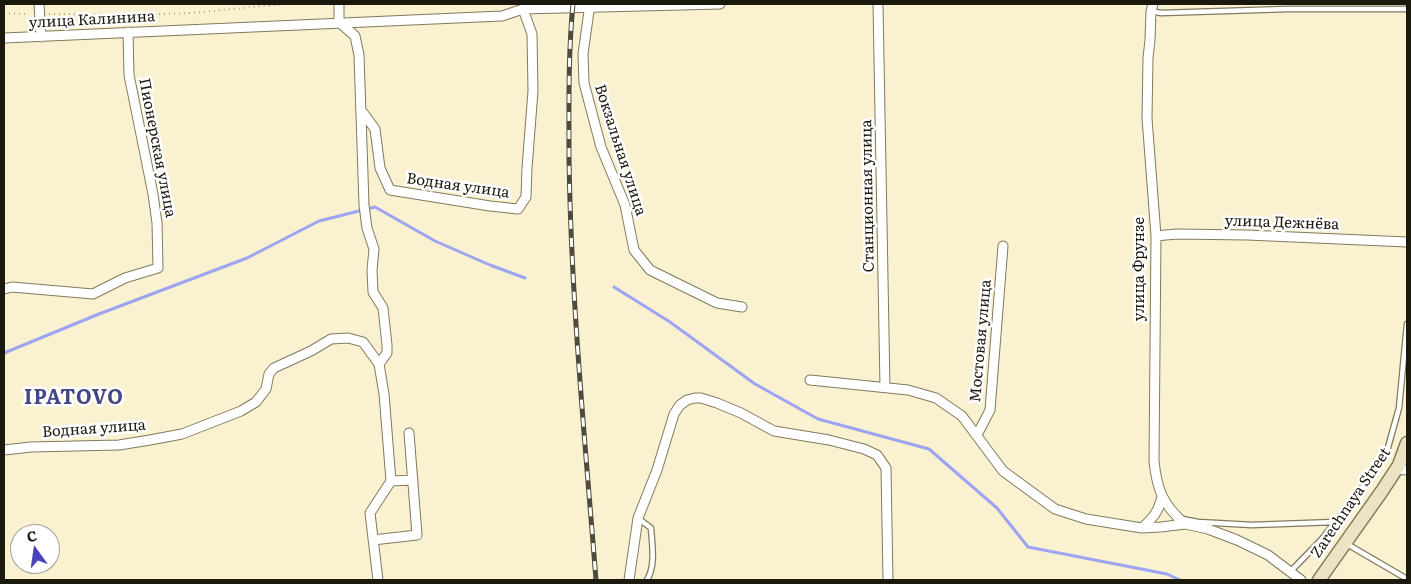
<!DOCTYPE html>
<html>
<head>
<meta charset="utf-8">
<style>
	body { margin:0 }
	#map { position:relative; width:1411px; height:584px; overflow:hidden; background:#faf1d1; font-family:Literata,serif }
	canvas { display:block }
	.frame { position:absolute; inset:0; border:5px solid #1b180d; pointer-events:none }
	.north { position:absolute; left:10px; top:524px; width:50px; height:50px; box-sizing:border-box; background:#fff; border:1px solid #a4a39e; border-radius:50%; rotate:346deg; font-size:14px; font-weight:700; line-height:20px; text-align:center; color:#1b180d }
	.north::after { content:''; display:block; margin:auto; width:18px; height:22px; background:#4b44bb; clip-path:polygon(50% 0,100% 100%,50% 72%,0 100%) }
</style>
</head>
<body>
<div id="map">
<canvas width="1411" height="584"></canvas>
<div class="frame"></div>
<div class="north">С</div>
</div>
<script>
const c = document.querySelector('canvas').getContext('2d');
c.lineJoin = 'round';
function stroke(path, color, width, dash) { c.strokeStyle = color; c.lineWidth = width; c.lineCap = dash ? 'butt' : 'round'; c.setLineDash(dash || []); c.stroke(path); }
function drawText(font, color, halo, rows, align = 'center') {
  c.font = font + ' Literata,serif'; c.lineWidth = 5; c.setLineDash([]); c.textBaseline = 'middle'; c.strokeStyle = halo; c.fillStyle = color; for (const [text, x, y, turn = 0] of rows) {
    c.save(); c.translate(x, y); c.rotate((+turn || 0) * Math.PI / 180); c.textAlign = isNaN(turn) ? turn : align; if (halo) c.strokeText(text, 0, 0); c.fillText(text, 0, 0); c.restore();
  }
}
stroke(new Path2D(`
	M614,287l56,35 85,62 63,35 111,30 68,59 31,39 139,27 13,6
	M4,353l95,-39 148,-56 72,-37 56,-14 60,34 55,24 35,13`), '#9da4f2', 3);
const lane = new Path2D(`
	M1151,11l10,2 127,-4h119
	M639,519l12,9c1,17 5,37 -4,52
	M1182,519l16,3 54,3 83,-3
	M1347,544l60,35
	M1290,572l32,-33 59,-76 6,-12 12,-43 8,-84`);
const street = new Path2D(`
	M39,4l2,33
	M339,4v18l16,14 4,19 5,150 3,23 7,21 -2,21 1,22 10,16 4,37v8l-8,11
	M590,4l-7,50 1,29 17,64 24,58 9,45 16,20 67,33 25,4
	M878,4l7,383
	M1153,4l-2,7 -1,29 -2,18 -1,60 9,118 -2,225c3,29 9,44 31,63
	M4,38l498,-22 21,-7 197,-5
	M361,110l14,19 5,39 10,22 100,16 28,3 8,-12 1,-29 6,-77 -1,-57 -9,-25 3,-4
	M1156,236l20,-2 71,1 160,7
	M4,289l8,-2 81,7 32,-16 33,-10 -1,-45 -4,-29 -24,-119 -1,-43
	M810,380l98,10 28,8 26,18 41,55 52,38 31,10 56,9 19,-1 24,-3 23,5 29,11 31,15 33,25
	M977,435l13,-25 13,-164
	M4,450l27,-3 88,-2 31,-5 32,-6 59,-23 15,-9 10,-13 3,-15 5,-6 37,-17 20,-12 17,-1 15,4 16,22 5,30 7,87 -21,32 8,67
	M1396,469l11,1
	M391,481l22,-1
	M1142,528c12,-11 16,-16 20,-31
	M373,540l44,-5 -8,-102
	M629,580l9,-62 19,-48 17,-56 6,-9 7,-5 8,-2h6l16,5 24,10 33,18 55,9 35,9 13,6 9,13 2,112`);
const secondary = new Path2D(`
	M1319,580l63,-89 17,-26 8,-22`);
stroke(lane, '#827a5d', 7);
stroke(street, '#827a5d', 11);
stroke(secondary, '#827a5d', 15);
stroke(new Path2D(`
	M4,13l25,1
	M49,14l84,1 58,-2 93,-9`), '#a9a38a', 2, [1, 4]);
stroke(lane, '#fff', 4.5);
stroke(street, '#fff', 9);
stroke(secondary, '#ebe3c4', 12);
const rail = new Path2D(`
	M573,4c-5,51 -4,103 -4,154 2,141 16,282 27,422`);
stroke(rail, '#4f4b3b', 5);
stroke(rail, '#fff', 3, [9]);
drawText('15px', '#1b180d', '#fff', [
	["улица Калинина",92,20,-3],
	["Пионерская улица",157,148,79],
	["Вокзальная улица",620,150,72],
	["Водная улица",458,186,8],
	["Станционная улица",868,196,-91],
	["улица Дежнёва",1282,223,2],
	["улица Фрунзе",1140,269,-90],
	["Мостовая улица",981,341,-85],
	["Водная улица",94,429,-4],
	["Zarechnaya Street",1351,503,-56]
]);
c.letterSpacing = '1px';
drawText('bold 20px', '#444784', '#fff', [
	["IPATOVO",74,398]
]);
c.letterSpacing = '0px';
</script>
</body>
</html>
